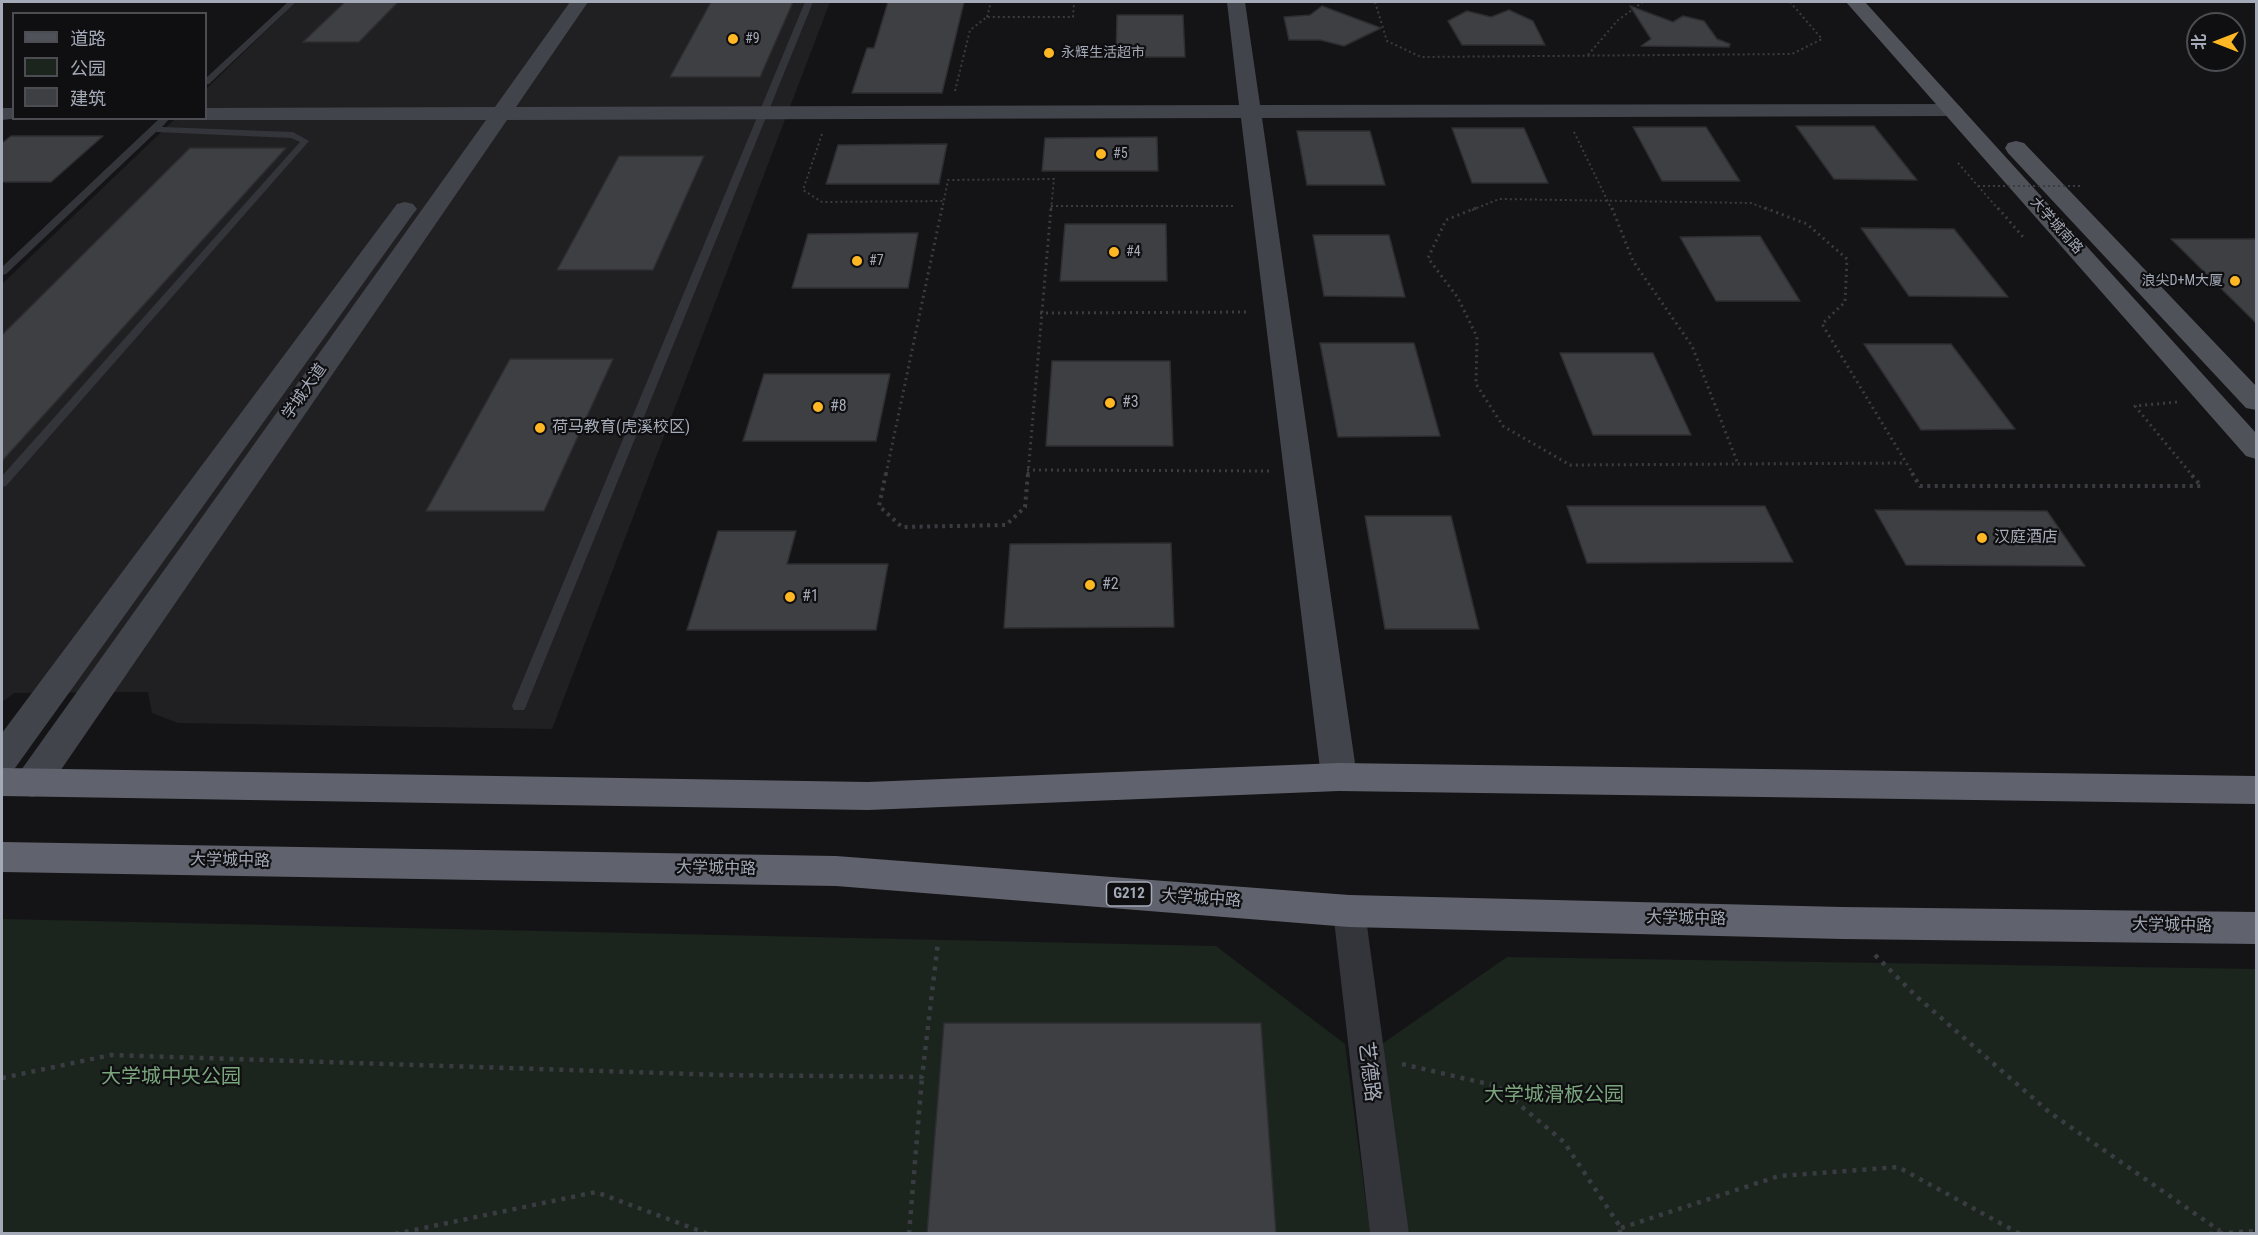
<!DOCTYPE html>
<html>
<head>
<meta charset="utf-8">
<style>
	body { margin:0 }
	#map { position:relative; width:2258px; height:1235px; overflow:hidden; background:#141416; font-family:"Roboto Condensed","Noto Sans SC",sans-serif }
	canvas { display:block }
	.frame { position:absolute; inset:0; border:3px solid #a4aab7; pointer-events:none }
	.legend { position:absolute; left:12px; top:12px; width:195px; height:108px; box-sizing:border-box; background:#0f0f11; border:2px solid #4b4d53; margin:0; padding:8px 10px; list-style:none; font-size:18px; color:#a4aab7 }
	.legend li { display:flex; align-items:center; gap:12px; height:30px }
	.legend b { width:30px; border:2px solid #4b4d53 }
	.north { position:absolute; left:2186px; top:12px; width:60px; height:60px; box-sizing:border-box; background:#0f0f11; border:2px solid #4b4d53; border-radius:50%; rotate:270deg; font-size:16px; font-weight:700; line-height:24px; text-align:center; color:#a4aab7 }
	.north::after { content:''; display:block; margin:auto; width:21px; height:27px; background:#ffb723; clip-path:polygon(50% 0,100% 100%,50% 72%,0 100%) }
</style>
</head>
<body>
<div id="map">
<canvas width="2258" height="1235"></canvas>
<div class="frame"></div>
<ul class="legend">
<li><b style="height:8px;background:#50525a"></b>道路</li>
<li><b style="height:16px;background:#1b241d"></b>公园</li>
<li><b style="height:16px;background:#3e3f43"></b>建筑</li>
</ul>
<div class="north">北</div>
</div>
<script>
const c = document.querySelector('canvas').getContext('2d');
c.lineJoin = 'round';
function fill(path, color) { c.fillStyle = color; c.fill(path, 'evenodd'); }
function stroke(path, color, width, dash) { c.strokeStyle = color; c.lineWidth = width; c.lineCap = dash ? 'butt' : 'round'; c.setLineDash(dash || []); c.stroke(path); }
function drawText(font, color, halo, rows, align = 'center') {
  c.font = font + ' "Roboto Condensed","Noto Sans SC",sans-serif'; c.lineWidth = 4.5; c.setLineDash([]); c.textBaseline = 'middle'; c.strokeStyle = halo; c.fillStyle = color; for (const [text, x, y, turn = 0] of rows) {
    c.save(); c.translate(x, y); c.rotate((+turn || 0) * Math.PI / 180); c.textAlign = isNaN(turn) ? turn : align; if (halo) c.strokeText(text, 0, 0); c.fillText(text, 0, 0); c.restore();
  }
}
fill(new Path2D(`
	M296,2h534l-278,727 -374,-6 -26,-10 -4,-21 -134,1 -12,9v-418l173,-165 31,-1v-29z`), '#202023');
fill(new Path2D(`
	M2,919l1214,27 129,98 25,189 -1368,1z
	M1507,957l749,12v264h-866l-24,-178z`), '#1b241d');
const building = new Path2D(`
	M345,2h53l-39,40h-56z
	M711,2h82l-33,75h-90z
	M888,2h76l-22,91h-90l15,-45h7z
	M1322,6l59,22 -37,18 -24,-6h-31l-5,-23 26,-2z
	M1630,6l43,16 10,-6 21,5 13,18 13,5 -1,3 -88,-1 10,-7z
	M1509,10l24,11 12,24h-83l-14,-24 19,-10 24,6z
	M1117,15h66l2,42h-69z
	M1796,126h78l43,54 -83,-1z
	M1633,127h73l34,54h-78z
	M1452,128h72l24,55h-76z
	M1297,131h73l15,54h-78z
	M11,136h92l-52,46h-49v-39z
	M1157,137l1,34h-116l3,-33z
	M947,144l-8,40h-113l12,-39z
	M190,148h96l-284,313v-126z
	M619,156h85l-51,114h-96z
	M1065,224h101l1,57h-107z
	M1861,228l93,1 54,68 -99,-1z
	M918,233l-10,55h-116l16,-54z
	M1313,235h76l16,62 -81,-1z
	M1760,236l40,65h-84l-36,-64z
	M2171,239h85v84z
	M1320,343h94l26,93 -102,1z
	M1864,344h87l64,85 -94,1z
	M1560,353h93l38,82h-98z
	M510,359h103l-69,152h-118z
	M1052,361h118l3,85h-127z
	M764,374h126l-14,67h-133z
	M1567,506h198l28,56 -206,1z
	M1875,510l172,1 38,55 -179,-1z
	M1365,516h86l28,113h-94z
	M718,531h78l-9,33h101l-12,66h-189z
	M1171,543l3,84 -170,1 6,-84z
	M944,1023h317l15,210h-349z`);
fill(building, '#3e3f43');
stroke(building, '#2e2e32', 1.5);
stroke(new Path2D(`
	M1375,2l12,39 34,16 371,-3 30,-15 -32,-37
	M987,17l4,-15
	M1588,55l30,-35 25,-18
	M955,91l15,-61 17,-13h86l1,-15
	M1574,132l38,78
	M822,134l-19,56 19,12 122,-1
	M1958,163l41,47
	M1051,206h185
	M942,210l6,-30 106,-1 -3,31
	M1472,210l27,-11 252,4 18,7`), '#3a3c42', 2, [2, 3]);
stroke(new Path2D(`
	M1476,208l-30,12 -18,38 30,40 19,39 -1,47 27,42 67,39 336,-2
	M1612,208l21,53 59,85 46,118
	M1765,208l42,16 40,35 -2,43 -23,22 91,150
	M1998,208l25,29
	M1040,313l210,-1
	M2177,402l-42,4 56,68
	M1027,470l243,1
	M886,474l56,-266
	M1028,474l23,-266`), '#3a3c42', 3, [2, 4]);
stroke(new Path2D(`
	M886,473l-7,33 23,21 104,-2 19,-18 3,-34
	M1912,473l8,13h281l-11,-13`), '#3a3c42', 4, [3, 4.5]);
stroke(new Path2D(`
	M1875,955l41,41 133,116 171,119
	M1402,1064l95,22 67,56 57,86 -2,6
	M2,1078l109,-23 611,20 200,2 16,-135
	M1621,1228l158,-52 119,-9 122,67
	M395,1234l201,-42 112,42
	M909,1234l13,-157
	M2209,1234l47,-3`), '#3a3c42', 4.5, [4, 6]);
fill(new Path2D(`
	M288,2h8l-87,82h-3v-6z
	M805,2h8l-287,704 -2,4h-10l-2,-4z
	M160,118h10l-8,9 131,5 16,9 -303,345 -4,1v-11l298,-334 -9,-4 -135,-6 -150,142 -4,1v-8z`), '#34353b');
fill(new Path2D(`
	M1349,898l12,4 4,9 44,323h-39l-37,-323 4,-9z`), '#34353b');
fill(new Path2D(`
	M570,2h18l-72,105 723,-2 -12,-103h18l15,103 692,-1 7,2 4,4 -4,4 -7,2 -690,2 95,659 -5,10 -13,4 -13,-4 -5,-10 -80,-659 -734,2 -462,673 -13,4 -13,-4 -5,-10 5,-10 467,-653h-280l-7,-2h7v-10l289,-1z
	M2,108h12v10h7l-19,2z
	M405,202l8,2 4,5 -4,5 -398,554 -13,4v-39l395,-529z`), '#42444b');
fill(new Path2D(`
	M1846,2h19l391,431v26l-10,-3z
	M2016,141l8,2 232,243v24l-10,-2 -238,-255 -3,-5 3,-5z`), '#50525a');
fill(new Path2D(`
	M1339,763l917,13v28l-917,-13 -471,19 -866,-14v-28l866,14z
	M2,842l834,14 513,39 493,12 414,5v32l-414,-5 -493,-12 -513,-41 -834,-14z`), '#60636d');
stroke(new Path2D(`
	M1978,186h105`), '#3a3c42', 2, [2, 3]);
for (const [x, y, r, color] of [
	[733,39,6,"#ffb723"],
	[1049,53,6,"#ffb723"],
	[1101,154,6,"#ffb723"],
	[1114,252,6,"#ffb723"],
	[857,261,6,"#ffb723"],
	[2235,281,6,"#ffb723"],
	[1110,403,6,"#ffb723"],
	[818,407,6,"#ffb723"],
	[540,428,6,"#ffb723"],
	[1982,538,6,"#ffb723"],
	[1090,585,6,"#ffb723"],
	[790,597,6,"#ffb723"]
]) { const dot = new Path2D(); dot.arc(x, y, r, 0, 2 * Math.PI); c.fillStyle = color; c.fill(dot); stroke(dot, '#0f0f11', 2); }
drawText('14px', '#a4aab7', '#0f0f11', [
	["#9",745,39],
	["永辉生活超市",1061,53],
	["#5",1113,154],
	["#4",1126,252],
	["#7",869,261],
	["浪尖D+M大厦",2223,281,"right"]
], 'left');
drawText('14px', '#a4aab7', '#0f0f11', [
	["大学城南路",2056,226,48]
]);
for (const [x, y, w] of [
	[1129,894,45]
]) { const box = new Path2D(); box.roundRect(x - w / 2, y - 12, w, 24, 4.5); c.fillStyle = '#0f0f11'; c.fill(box); stroke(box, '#a4aab7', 1.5); }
drawText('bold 15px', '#a4aab7', null, [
	["G212",1129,894]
]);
drawText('16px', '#a4aab7', '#0f0f11', [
	["学城大道",305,392,-55],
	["大学城中路",230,861,1],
	["大学城中路",716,869,1],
	["大学城中路",1201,899,4],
	["大学城中路",1686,919,1],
	["大学城中路",2172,926,1]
]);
drawText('16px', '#a4aab7', '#0f0f11', [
	["#3",1122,403],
	["#8",830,407],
	["荷马教育(虎溪校区)",552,428],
	["汉庭酒店",1994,538],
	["#2",1102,585],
	["#1",802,597]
], 'left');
drawText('20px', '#a4aab7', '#0f0f11', [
	["艺德路",1368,1072,83]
]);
drawText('20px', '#79a47c', '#0f0f11', [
	["大学城中央公园",171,1078],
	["大学城滑板公园",1554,1096]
]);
</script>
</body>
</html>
